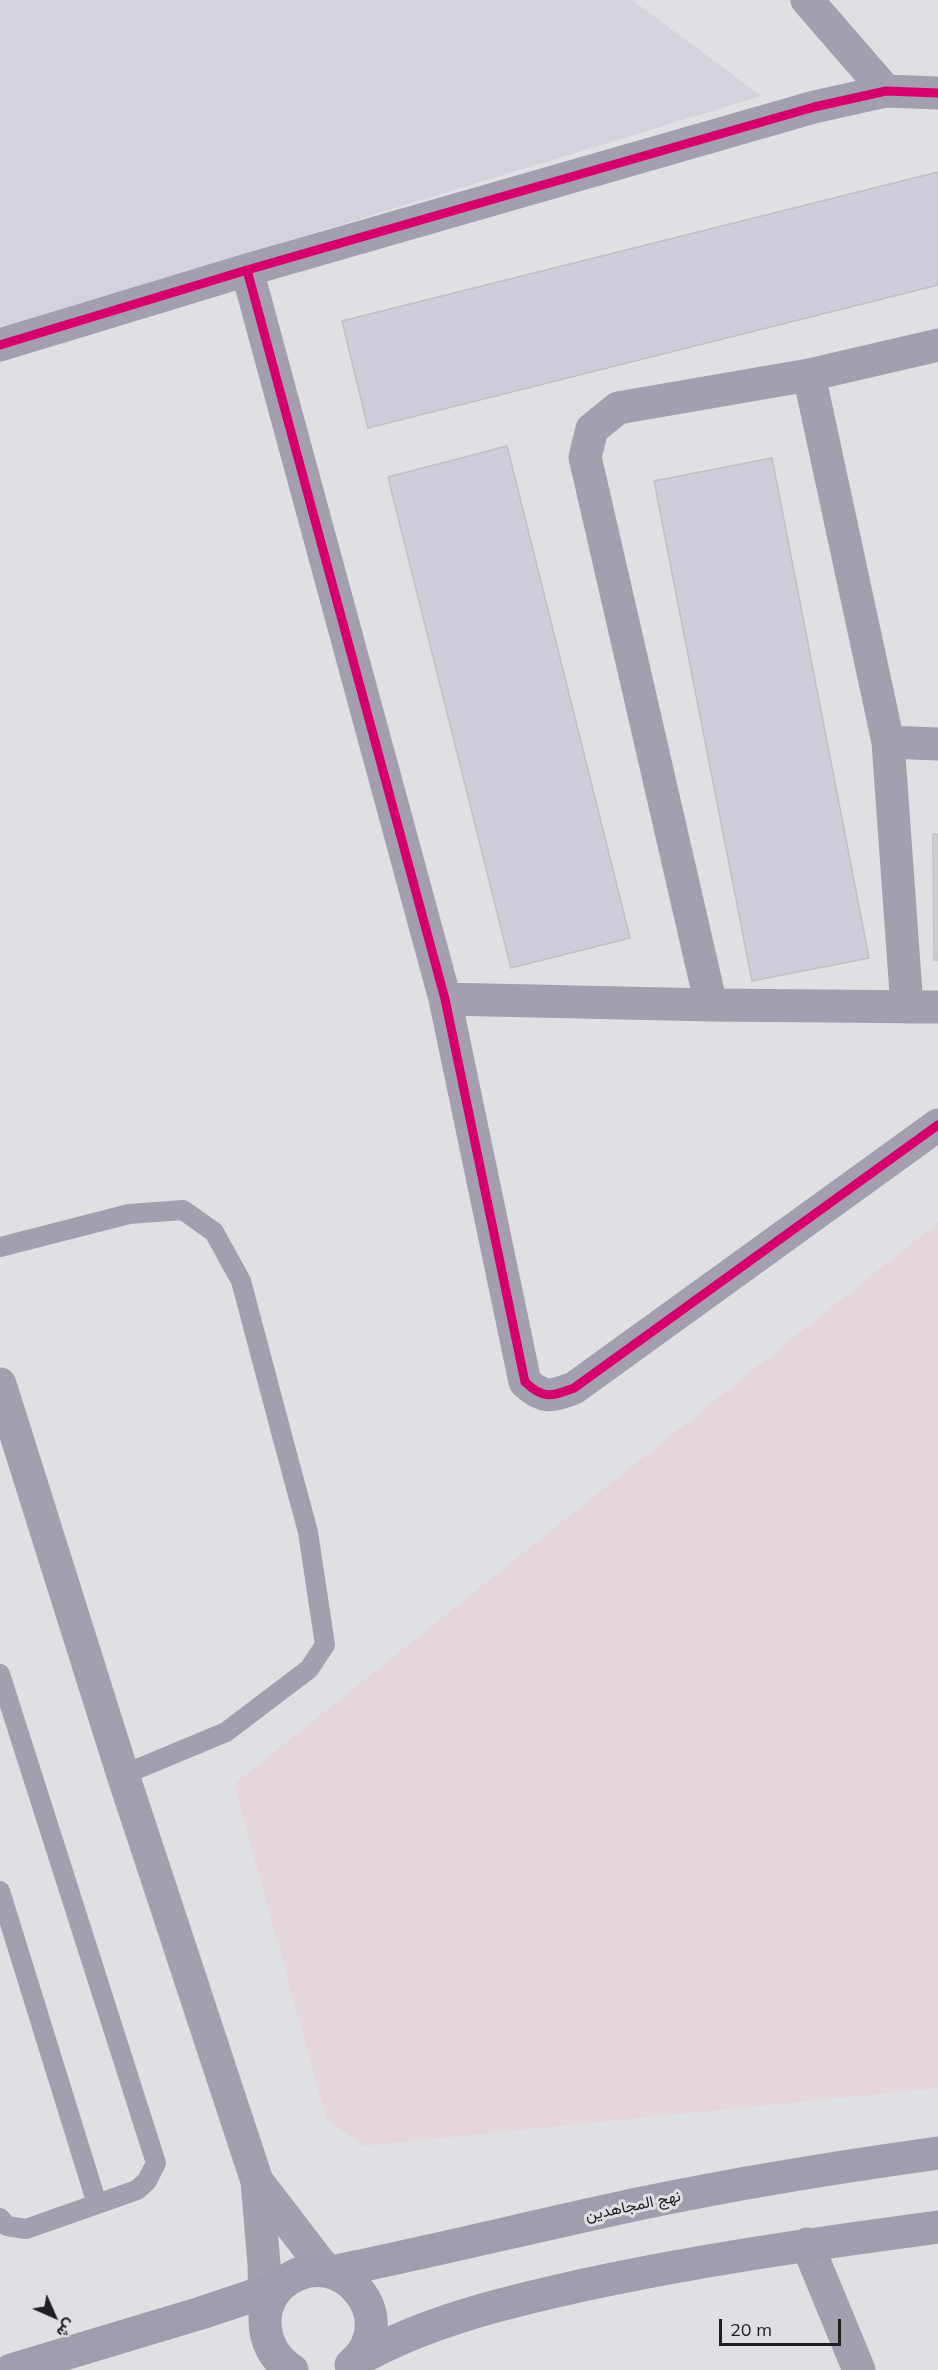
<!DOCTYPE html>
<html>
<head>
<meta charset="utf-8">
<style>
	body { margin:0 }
	#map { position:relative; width:938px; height:2370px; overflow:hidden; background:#dfe0e3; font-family:Mulish,Vazirmatn,sans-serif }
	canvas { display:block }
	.north { position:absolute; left:24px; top:2286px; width:60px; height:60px; -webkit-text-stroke:4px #dedfe4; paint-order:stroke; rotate:135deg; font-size:16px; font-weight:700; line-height:24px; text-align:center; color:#1f1f21 }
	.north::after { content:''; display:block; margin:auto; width:21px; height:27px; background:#1f1f21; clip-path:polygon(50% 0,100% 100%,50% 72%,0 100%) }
	.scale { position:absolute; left:719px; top:2319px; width:122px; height:27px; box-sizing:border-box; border:3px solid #1f1f21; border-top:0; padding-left:8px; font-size:18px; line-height:21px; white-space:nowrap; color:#1f1f21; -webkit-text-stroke:4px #dedfe4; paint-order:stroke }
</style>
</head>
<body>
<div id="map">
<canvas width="938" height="2370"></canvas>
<div class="north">ش</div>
<div class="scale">20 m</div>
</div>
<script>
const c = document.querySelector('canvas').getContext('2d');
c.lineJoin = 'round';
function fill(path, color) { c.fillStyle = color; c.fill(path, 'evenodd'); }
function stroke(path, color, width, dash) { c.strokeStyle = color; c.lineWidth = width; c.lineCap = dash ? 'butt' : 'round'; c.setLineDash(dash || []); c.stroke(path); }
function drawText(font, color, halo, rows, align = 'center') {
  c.font = font + ' Mulish,Vazirmatn,sans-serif'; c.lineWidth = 6; c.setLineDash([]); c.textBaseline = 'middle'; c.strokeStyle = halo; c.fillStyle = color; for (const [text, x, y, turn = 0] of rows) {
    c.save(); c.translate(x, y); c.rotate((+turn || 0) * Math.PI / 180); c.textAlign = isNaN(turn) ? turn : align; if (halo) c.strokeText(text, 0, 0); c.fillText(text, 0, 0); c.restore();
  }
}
fill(new Path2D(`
	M0,0h632l129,96 -761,233z`), '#d3d3db');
fill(new Path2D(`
	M938,1222v866l-576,58 -36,-28 -92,-334z`), '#e4d6db');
const building = new Path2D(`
	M938,172v113l-570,143 -26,-107z
	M507,446l123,492 -119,30 -123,-491z
	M772,458l97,500 -117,23 -98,-500z
	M933,834h5v126h-4z`);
fill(building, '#d1ccd9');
stroke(building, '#c0c0c2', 1.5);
stroke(new Path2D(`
	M0,1247l129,-33 54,-4 31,22 27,49 43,162 24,89 17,113 -16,24 -83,63 -103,43
	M0,1674l156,489 -9,18 -10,9 -111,39 -19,-3 -7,-8
	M0,1891l97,313`), '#a49faf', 20);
stroke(new Path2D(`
	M807,0l79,91
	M247,270l198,729 80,383c19,18 27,14 49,6l364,-263
	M0,345l247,-75 567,-163 72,-16 52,2
	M809,375l79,367 19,265
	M888,742l50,2
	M445,999l266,6 227,2
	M711,1005l-126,-548 7,-28 26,-21 191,-33 129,-30
	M807,2244l52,126`), '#a49faf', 33);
stroke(new Path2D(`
	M0,1384l123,391 134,406 7,83 1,50
	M257,2181l69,90`), '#a49faf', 33);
stroke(new Path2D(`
	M331,2272c103,-21 204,-46 307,-68 99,-21 199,-37 300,-51
	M356,2361c68,-39 147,-58 223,-75 119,-26 239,-43 359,-59
	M11,2370l190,-57 78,-26
	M292,2370c-18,-11 -27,-29 -27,-50 0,-13 7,-28 17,-36 56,-46 124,36 69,81`), '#a29dae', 33);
stroke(new Path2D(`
	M247,270l198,729 80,383c19,18 27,14 49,6l364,-263
	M0,345l247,-75 567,-163 72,-16 52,2`), '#d6006c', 9);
drawText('16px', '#1f1f21', '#dedfe4', [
	["نهج المجاهدين",633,2206,-12]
]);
</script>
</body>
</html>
